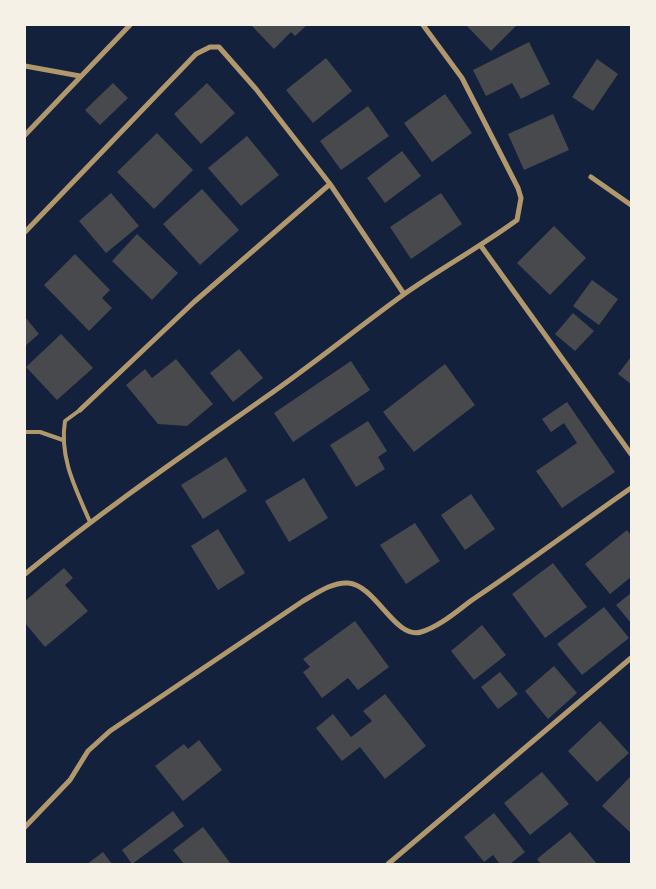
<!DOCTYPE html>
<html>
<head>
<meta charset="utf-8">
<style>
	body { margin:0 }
	#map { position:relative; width:656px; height:889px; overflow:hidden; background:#14213d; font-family:Rubik,sans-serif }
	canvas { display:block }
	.frame { position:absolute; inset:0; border:26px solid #f6f1e7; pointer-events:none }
</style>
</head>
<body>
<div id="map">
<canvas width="656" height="889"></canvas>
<div class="frame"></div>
</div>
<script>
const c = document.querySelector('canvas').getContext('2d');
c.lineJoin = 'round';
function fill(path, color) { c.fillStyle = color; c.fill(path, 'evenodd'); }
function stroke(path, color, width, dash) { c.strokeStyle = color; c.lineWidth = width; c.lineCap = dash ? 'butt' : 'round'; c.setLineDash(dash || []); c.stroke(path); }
fill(new Path2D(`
	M251,25h56l-12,11 -4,-4 -17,17z
	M466,25h51l-26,26z
	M529,42l21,42 -29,15 -9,-16 -26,13 -13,-26z
	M326,58l26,33 -39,32 -27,-33z
	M597,59l21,15 -25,37 -21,-14z
	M113,83l15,15 -28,27 -15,-15z
	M207,83l28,30 -34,31 -27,-30z
	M445,94l27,39 -40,29 -28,-39z
	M368,106l21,30 -48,34 -21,-29z
	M553,114l16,36 -45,20 -16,-36z
	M157,133l36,37 -39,39 -37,-37z
	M247,136l32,39 -38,31 -33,-38z
	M402,151l19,25 -36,27 -18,-25z
	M202,189l37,41 -39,35 -37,-41z
	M111,193l28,33 -33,27 -27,-32z
	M441,193l21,31 -51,35 -21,-32z
	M554,226l32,32 -36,37 -33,-32z
	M137,234l41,39 -26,27 -40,-39z
	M75,254l35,36 -8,8 10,10 -23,23 -45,-46z
	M592,280l26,19 -19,26 -26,-19z
	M573,313l21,18 -19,20 -20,-17z
	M25,317l14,17 -14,12z
	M61,334l32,34 -36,32 -31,-33z
	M239,349l24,29 -30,24 -23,-29z
	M631,357v27l-13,-10z
	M176,359l37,45 -26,22 -29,-2 -32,-39 19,-16 7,9z
	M351,361l19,29 -77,52 -19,-29z
	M445,364l30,41 -61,47 -31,-40z
	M567,402l48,70 -53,36 -26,-37 41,-28 -13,-20 -13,9 -9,-13z
	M368,421l19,30 -9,6 7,12 -29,18 -26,-42z
	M226,457l21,34 -44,28 -22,-34z
	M304,478l24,40 -39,24 -24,-41z
	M471,494l24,35 -30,21 -24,-35z
	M415,523l25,38 -34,23 -26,-39z
	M218,529l27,44 -27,17 -27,-44z
	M627,530l4,5v42l-21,17 -25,-30z
	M553,563l34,44 -42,31 -33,-44z
	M64,568l9,10 -8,7 23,26 -43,36 -20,-24v-22z
	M631,593v30l-15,-18z
	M604,607l25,31 -47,37 -25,-31z
	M355,621l34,46 -31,23 -10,-12 -26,20 -19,-26 7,-5 -7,-8z
	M482,625l24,30 -32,25 -23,-29z
	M554,666l23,27 -29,26 -23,-28z
	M500,672l18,22 -20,15 -17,-22z
	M385,694l41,52 -41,33 -25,-32 -18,14 -26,-33 17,-14 18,23 21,-16 -9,-10z
	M600,721l29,32 -32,29 -29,-31z
	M199,740l23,30 -39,31 -28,-35 29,-22 4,5z
	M542,772l27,32 -39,31 -26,-32z
	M631,776v57l-29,-27z
	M173,811l11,15 -52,38 -10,-14z
	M494,813l31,39 -15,12h-10l-7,-9 -9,7 -20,-25z
	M203,827l28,37h-47l-11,-14z
	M570,832l27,32h-56l-4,-5z
	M103,852l9,12h-25z`), '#48494c');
stroke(new Path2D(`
	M80,410l-15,11c-6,37 11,68 25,101
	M25,432h15l23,8`), '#b1986c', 4);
stroke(new Path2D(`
	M25,66l55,10
	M25,135l105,-110
	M591,177l40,28
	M25,232l171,-178 14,-7h9l37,42 74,95 74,110
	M481,246l150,208
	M80,410l114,-108 136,-118
	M25,574c77,-63 157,-118 238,-175 48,-33 93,-70 140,-104 37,-26 77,-48 114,-75l4,-22 -3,-10 -56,-110 -39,-53
	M25,827l45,-47 18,-29 22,-20 193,-130c14,-8 29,-19 45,-18 28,2 47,57 73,49 18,-5 36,-21 51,-32 54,-36 106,-75 159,-112
	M388,864l243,-206`), '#b1986c', 5);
</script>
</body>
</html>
